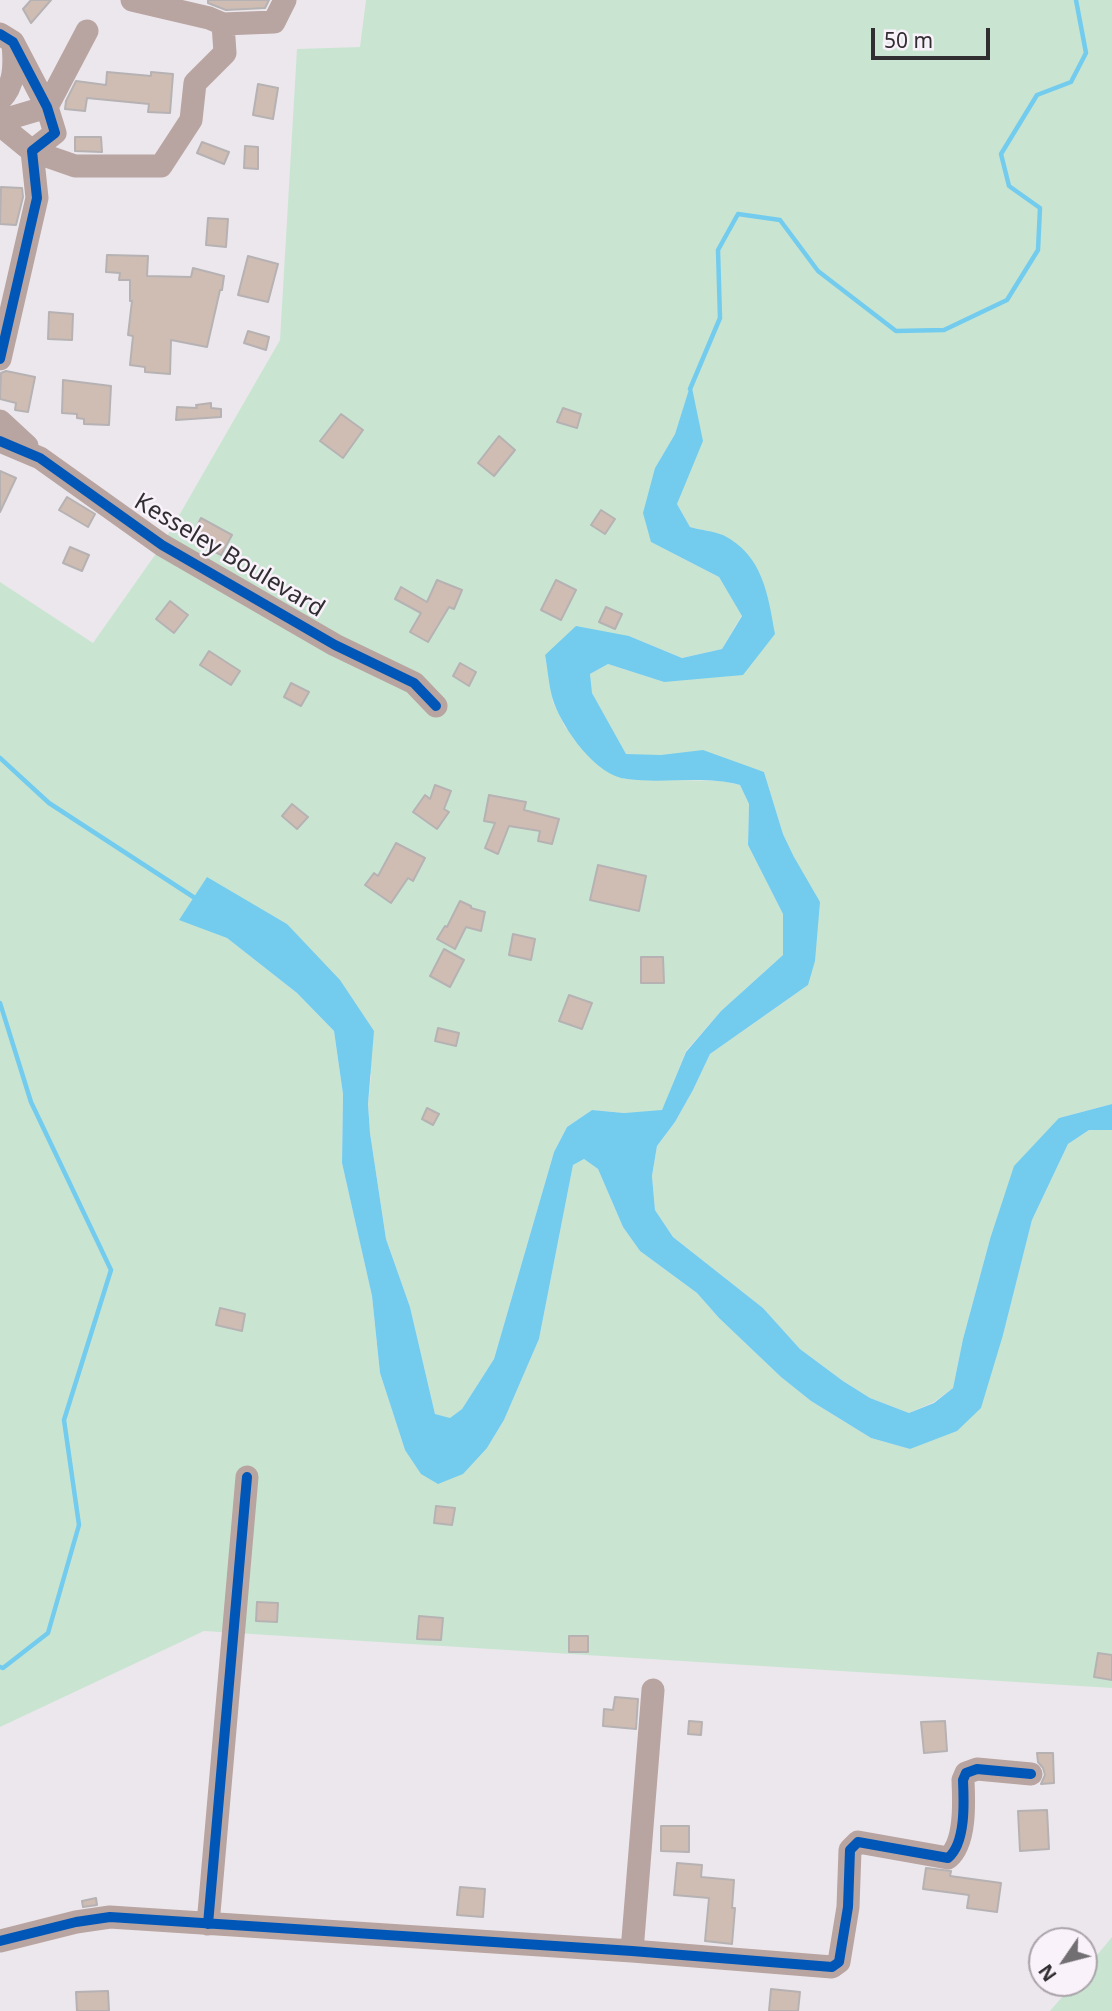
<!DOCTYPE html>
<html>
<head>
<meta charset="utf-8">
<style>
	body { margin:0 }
	#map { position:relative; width:1112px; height:2011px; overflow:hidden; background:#ece7ec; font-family:"Noto Sans",sans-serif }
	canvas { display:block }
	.north { position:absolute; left:1028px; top:1927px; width:70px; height:70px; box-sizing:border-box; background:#faf2fb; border:2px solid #aaa4aa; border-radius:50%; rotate:235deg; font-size:19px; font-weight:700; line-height:28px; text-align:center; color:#312e31 }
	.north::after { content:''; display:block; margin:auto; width:24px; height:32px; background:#726f72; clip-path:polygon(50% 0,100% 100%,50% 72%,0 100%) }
	.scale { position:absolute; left:871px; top:28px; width:119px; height:32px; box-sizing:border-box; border:4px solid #312e31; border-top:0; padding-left:9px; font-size:21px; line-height:24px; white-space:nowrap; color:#312e31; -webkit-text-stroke:5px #faf2fb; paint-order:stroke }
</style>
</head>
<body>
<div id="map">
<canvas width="1112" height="2011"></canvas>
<div class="north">N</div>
<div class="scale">50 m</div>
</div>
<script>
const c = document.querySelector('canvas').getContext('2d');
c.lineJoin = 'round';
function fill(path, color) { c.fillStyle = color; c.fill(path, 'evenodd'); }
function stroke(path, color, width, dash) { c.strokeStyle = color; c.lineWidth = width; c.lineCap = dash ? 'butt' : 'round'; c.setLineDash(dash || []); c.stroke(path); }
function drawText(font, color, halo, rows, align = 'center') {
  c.font = font + ' "Noto Sans",sans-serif'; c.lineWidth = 5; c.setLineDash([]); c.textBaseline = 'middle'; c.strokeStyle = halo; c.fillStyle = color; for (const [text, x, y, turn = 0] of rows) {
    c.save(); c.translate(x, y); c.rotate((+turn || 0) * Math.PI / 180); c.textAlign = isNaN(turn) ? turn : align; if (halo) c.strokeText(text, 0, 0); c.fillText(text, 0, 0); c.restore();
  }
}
fill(new Path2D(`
	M366,0h746v1104l-53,14 -69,121 -27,100 -10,49 -19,14 -25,11 -39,-15 -27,-17 -43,-32 -37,-41 -90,-71 -18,-27 -3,-34 5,-30 18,-24 18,-32 17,-36 98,-69 -14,-128 -11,-23 -19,-62 -104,-17h-34l-35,-63 -1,-18 18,-10 56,18 111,-48 -52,-99 -33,-8 -13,-23 14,-119 -16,49 -20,34 -4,74 68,35 23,38 -20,34 -40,9 -53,-22 -84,19 8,47 12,25 59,52 98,2 18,4 9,19 -1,41 35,69v41l-62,56 -35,40 -24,60 -38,2 -32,-3 -25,17 -13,25 -60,207 -32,50 -12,10 -15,-5 -25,-107 -24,-68 -16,-106 -2,-29 3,-29 -84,-151 -80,-46 -27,41 47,19 70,55 37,38 9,63 -1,69 30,133 8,77 25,77 82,-2 17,-28 35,-81 34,-174 11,-6 14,10 25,58 17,24 57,42 22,25 62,59 30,24 60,37 39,11 93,-114 29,-115 36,-76 21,-14h23v558l-908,-57 -204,96v-1145l93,61 69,-98 118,-205 17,-291 63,-2z
	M1112,1937v74h-62l24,-28h10v-12z`), '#c9e5d2');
fill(new Path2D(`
	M691,383l12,58 -26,63 13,23c10,3 23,4 33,8 40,20 45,60 52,99l-32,41 -79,7 -56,-18 -18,10 2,19 34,61 35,1 42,-5 61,22 19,62 11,23 26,45 -5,59 -7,24 -98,69 -17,36 -18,32 -18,24 -5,30 3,34 18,27 90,71 37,41 43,32 27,17 39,15 25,-10 19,-15 10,-49 27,-100 24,-73 45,-48 53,-14v26h-23l-21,14 -36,76 -29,115 -22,73 -24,23 -47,18 -39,-11 -60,-37 -30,-24 -62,-59 -22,-25 -57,-42 -17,-24 -25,-58 -14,-10 -11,6 -34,174 -35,81 -17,28 -24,26 -25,10 -17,-10 -16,-24 -25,-77 -8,-77 -30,-133 1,-69 -9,-63 -37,-38 -70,-55 -48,-18 28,-43 80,47 53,56 34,51 -6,73 2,29 16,106 24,68 25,107 15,4 12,-9 32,-50 60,-207 13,-25 25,-17 32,3 38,-3 24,-58 35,-41 62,-56v-41l-35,-69 1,-41 -9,-19c-37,-10 -75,-1 -113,-6 -31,-3 -63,-49 -73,-76 -5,-14 -6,-32 -9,-48l31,-29 53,10 53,22 40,-9 20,-33 -23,-39 -68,-35 -8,-29 12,-45 20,-34z`), '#73ccee');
stroke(new Path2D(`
	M690,389l30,-71 -2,-68 20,-36 42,6 38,51 78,60 48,-1 63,-30 31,-50 2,-42 -31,-22 -8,-32 36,-59 34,-13 15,-29 -10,-53
	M0,758l49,45 149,97
	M0,1003l31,99 80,168 -47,150 15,105 -31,108 -45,35 -3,-1`), '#73ccee', 4.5);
const building = new Path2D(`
	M31,0h20l-20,23 -8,-14z
	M208,0h61l-4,8 -39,2 -18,-7z
	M107,72l44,4v-4l22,2 -3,39 -22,-1 1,-8 -62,-6 -2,13 -20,-2 1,-8 10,-20 30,4z
	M258,84l20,4 -5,31 -20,-4z
	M75,137h26l1,15 -27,-1z
	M202,142l27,10 -5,12 -27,-11z
	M245,146l13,1v22l-14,-1z
	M1,187l21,1 1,9 -7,28 -16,-1z
	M208,218l20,1 -2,28 -20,-2z
	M107,255l41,1 -1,20 44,1 2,-9 31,8 -2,14h-2l-13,57 -36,-7 -1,34 -25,-2v-5l-15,-2 3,-29 -5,-1 4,-34h-2v-21h-11l1,-7 -14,-1z
	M248,256l30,8 -10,38 -30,-7z
	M49,312l24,2 -1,26 -24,-1z
	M248,331l21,6 -3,13 -22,-7z
	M6,371l29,6 -7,35 -13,-2 1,-7 -16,-4 1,-26z
	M63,380l48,6 -2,39 -25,-1v-5l-7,-1v-4l-15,-1z
	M211,403v5l10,1v8l-45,3 1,-13 20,1 -1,-3z
	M563,408l18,6 -4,14 -20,-6z
	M341,414l22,16 -20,28 -23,-17z
	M499,436l16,14 -21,26 -16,-13z
	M0,471l16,7 -16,34z
	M67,497l28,17 -7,13 -29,-17z
	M601,510l14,9 -10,15 -14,-9z
	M201,518l31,17 -11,20 -31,-16z
	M70,547l19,8 -7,16 -19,-8z
	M437,580l25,10 -8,19 -5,-2 -21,35 -18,-10 11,-19 -26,-14 6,-12 26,15z
	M556,580l20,10 -15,30 -20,-10z
	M170,601l18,14 -14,18 -18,-14z
	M606,607l16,7 -7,15 -16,-7z
	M209,651l31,20 -9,14 -31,-20z
	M460,663l16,9 -7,14 -16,-10z
	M291,683l18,9 -8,14 -17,-9z
	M435,785l16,6 -7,18 5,3 -12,17 -24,-17 12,-17 5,4z
	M489,795l37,7 -2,8 35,9 -7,25 -14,-3 2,-10 -31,-5 -11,28 -13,-6 10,-25 -11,-2z
	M292,804l16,13 -11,12 -15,-13z
	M396,843l29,15 -12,23 -5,-3 -17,25 -26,-18 9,-12 4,3z
	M598,865l48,11 -7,35 -49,-11z
	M460,901l11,5v2l14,4 -4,19 -15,-4 -11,22 -18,-10 8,-13 2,1z
	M513,934l22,5 -4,21 -22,-5z
	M444,949l20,11 -14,27 -20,-11z
	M641,957h22l1,26h-23z
	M569,995l23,8 -10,26 -23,-8z
	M438,1028l21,5 -3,13 -21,-5z
	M427,1108l12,6 -6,11 -11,-6z
	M220,1308l25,6 -3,17 -26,-6z
	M436,1506l19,2 -3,17 -18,-2z
	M257,1602l21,1 -1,19 -21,-1z
	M419,1616l24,2 -2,22 -24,-1z
	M569,1636h19v16h-19z
	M1098,1653l14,2v25l-18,-3z
	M615,1697l23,2 -2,30 -33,-3 1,-17 9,1z
	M689,1721l13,1 -1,13 -13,-1z
	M945,1721l2,30 -23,2 -3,-31z
	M1037,1753h16l1,30 -13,1 4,-9 -2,-7 -5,-6z
	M1047,1810l2,39 -29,2 -2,-40z
	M661,1826h28v26l-28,-1z
	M677,1863l25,2 -1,12 33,3 -2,28h3l-3,36 -27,-3 4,-43 -35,-3z
	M926,1868l25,3 -1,5 51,7 -4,29 -30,-4 2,-13 -46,-6z
	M460,1887l25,2 -2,28 -26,-2z
	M96,1898l1,7 -14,2 -1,-6z
	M771,1989l29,3 -2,19h-29z
	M108,1991l1,20h-32l-1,-19z`);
fill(building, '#cfbdb3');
stroke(building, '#b6b2b3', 2);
stroke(new Path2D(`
	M132,0l77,18 14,6 51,-2 11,-22
	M0,34l13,8 34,65 8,26 -23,18 5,47 -37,161
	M0,100c15,-15 15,-35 13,-56
	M0,121l47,-14 40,-76
	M0,125l32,26 43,15h86l30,-46 4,-37 30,-30 -2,-29
	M0,421l27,25
	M0,441l40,17 122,87 173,100 79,38 22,23
	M208,1924l39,-447
	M0,1941l76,-19 34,-5 522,34 200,16 7,-5 9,-55 2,-57 8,-8 90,16c18,-15 16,-56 15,-78l3,-7 11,-4 54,5
	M632,1951l21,-261`), '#b8a4a1', 23);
stroke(new Path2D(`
	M0,34l13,8 34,65 8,26 -23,18 5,47 -37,161
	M0,441l40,17 122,87 173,100 79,38 22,23
	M208,1924l39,-447
	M0,1941l76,-19 34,-5 522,34 200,16 7,-5 9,-55 2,-57 8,-8 90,16c18,-15 16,-56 15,-78l3,-7 11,-4 54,5`), '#0057b8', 10);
drawText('24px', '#312e31', '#faf2fb', [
	["Kesseley Boulevard",229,556,31]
]);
</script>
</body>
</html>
